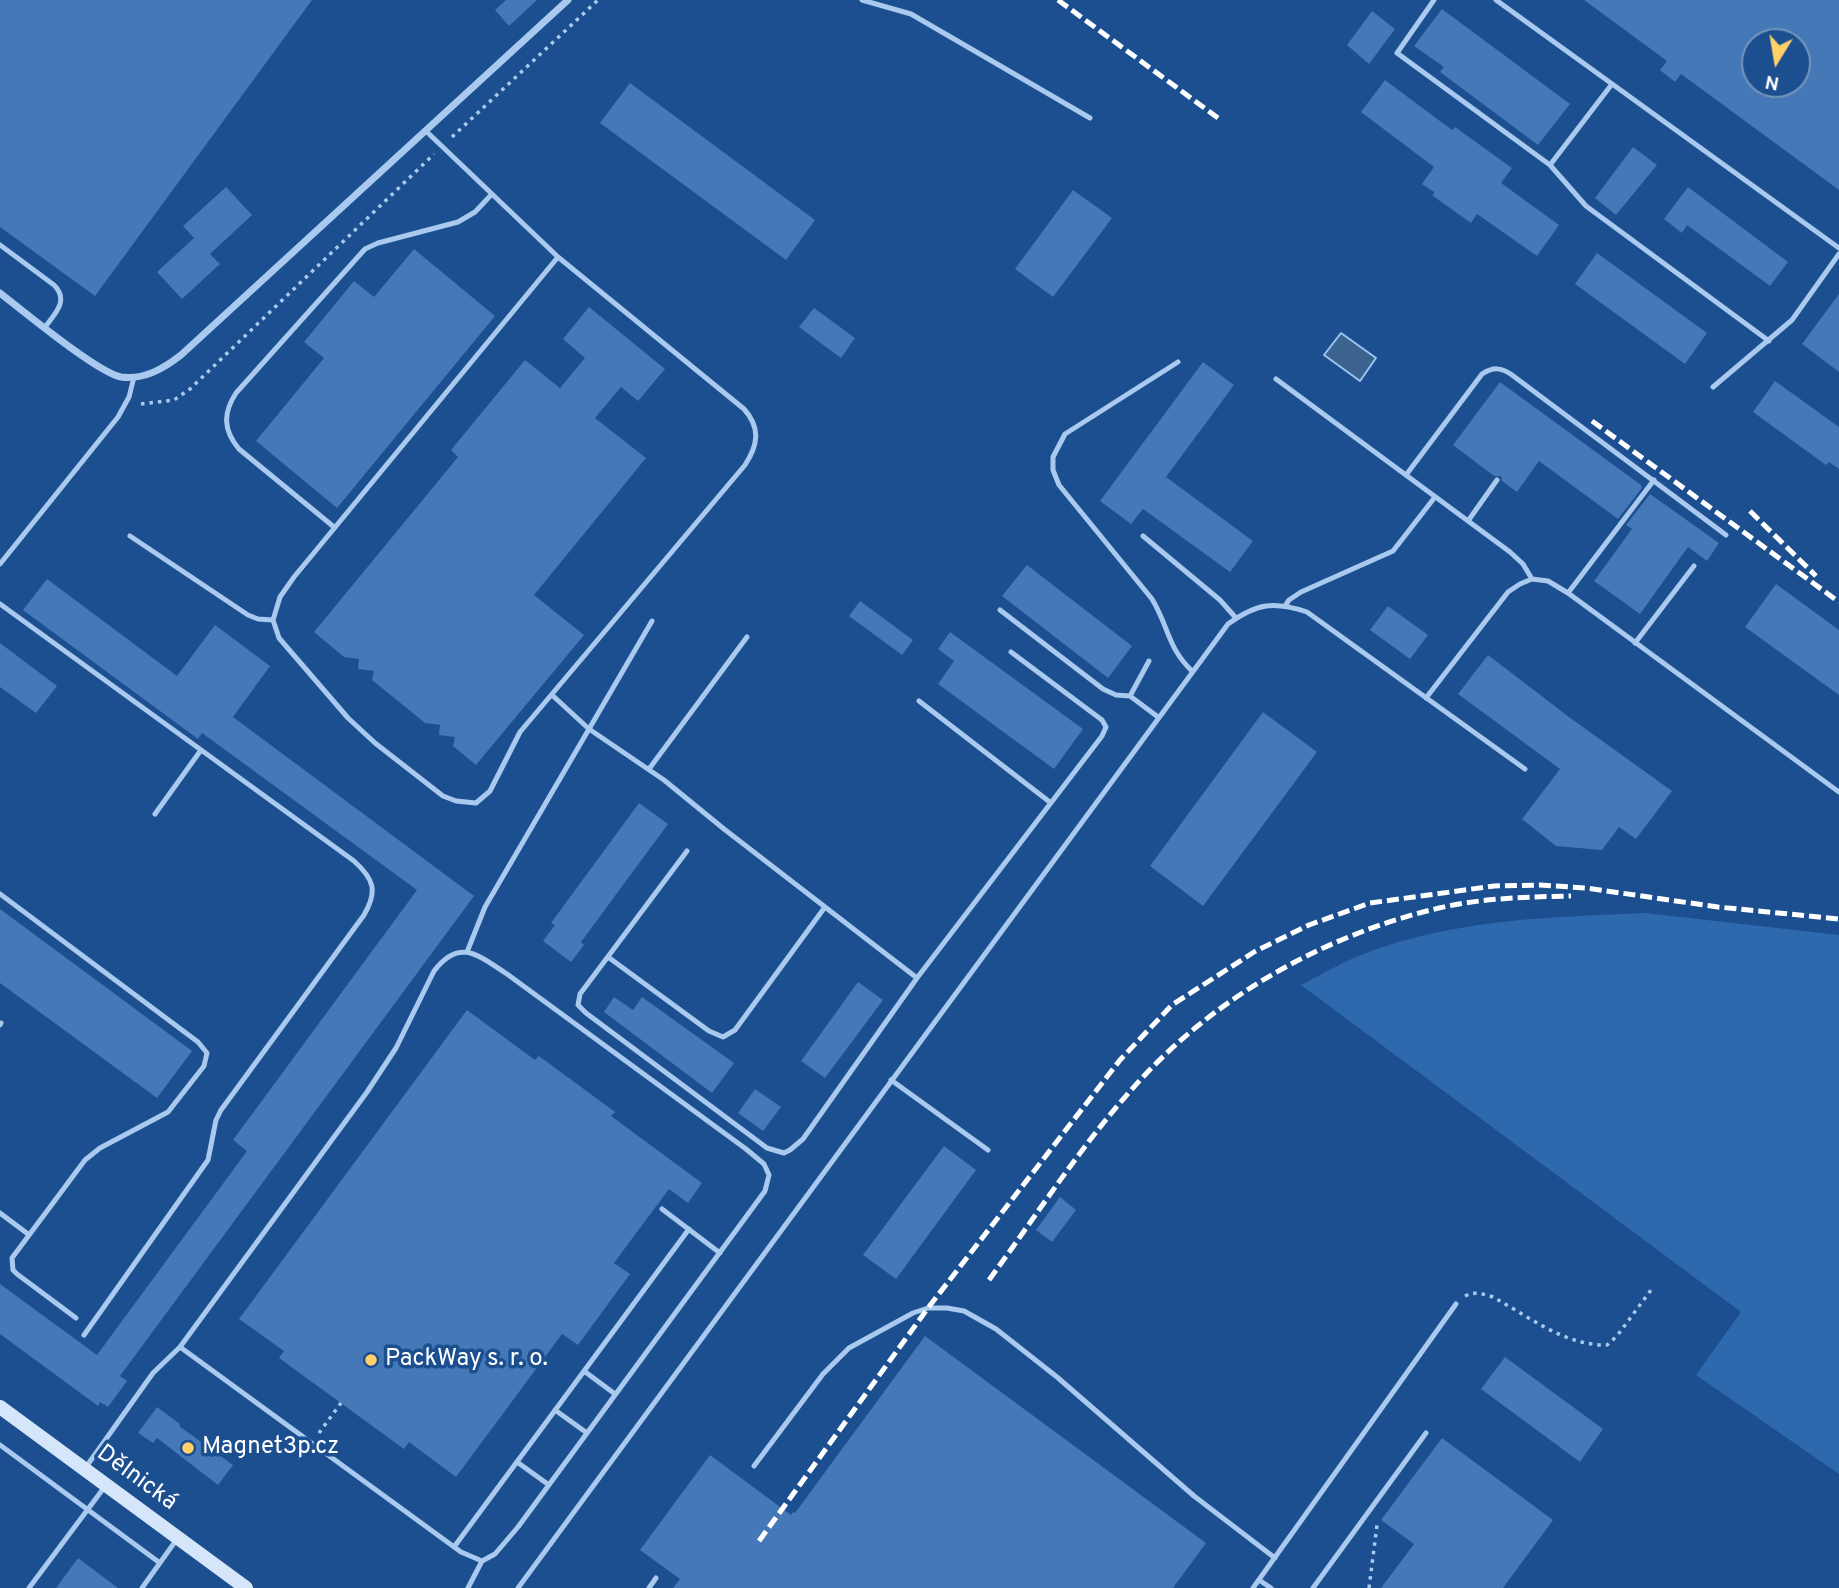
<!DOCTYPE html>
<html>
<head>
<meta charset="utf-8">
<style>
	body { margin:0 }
	#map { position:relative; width:1839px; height:1588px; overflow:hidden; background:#1b4f8f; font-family:Overpass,sans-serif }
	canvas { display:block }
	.north { position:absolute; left:1741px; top:28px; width:70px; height:70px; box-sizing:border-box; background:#1b4f8f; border:2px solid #7695bc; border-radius:50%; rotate:191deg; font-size:19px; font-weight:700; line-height:28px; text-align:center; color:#fff }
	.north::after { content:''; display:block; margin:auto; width:24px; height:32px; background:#ffd166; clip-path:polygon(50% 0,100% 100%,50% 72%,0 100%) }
</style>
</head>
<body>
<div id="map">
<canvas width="1839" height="1588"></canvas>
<div class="north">N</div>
</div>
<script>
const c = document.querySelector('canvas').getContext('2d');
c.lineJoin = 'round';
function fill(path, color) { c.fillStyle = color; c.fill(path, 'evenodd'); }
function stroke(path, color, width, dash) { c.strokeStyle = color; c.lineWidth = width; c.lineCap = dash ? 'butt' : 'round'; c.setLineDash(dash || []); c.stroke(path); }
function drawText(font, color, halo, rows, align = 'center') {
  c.font = font + ' Overpass,sans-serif'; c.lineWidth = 7; c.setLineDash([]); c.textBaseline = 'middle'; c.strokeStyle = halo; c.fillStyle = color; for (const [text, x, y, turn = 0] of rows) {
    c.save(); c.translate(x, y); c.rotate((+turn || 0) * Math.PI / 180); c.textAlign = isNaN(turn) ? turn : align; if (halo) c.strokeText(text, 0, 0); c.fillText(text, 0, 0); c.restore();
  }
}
fill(new Path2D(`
	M1645,913l194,22v539l-143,-99 45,-63 -440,-327c22,-11 44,-25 68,-33 88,-33 183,-35 276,-39z`), '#2e69ad');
const water = new Path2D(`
	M1341,333l35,25 -16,23 -36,-26z`);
fill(water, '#3c6290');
stroke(water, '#9cc4f0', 2);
fill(new Path2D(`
	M0,0h312l-217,296 -95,-69z
	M506,0h31l-28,26 -14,-16z
	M1584,0h255v190l-158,-116 -6,8 -15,-12 7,-9zM1755,42h42v42h-42z
	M1442,9l128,95 -32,41 -98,-73 4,-5 -30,-21z
	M1372,11l23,18 -26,35 -22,-19z
	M1385,80l67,50 3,-3 57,41 -11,15 58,42 -22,31 -60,-42 -6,9 -38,-27 1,-4 -12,-8 12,-17 -73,-55z
	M630,83l185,137 -29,40 -186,-137z
	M1633,147l24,18 -41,50 -21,-17z
	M226,187l26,28 -42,39 10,10 -38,35 -25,-27 37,-34 -11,-12z
	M1688,187l100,75 -18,24 -83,-61 -5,8 -18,-14z
	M1073,190l39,28 -59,79 -38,-28z
	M414,249l81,67 -158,192 -81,-67 68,-83 -20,-16 50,-61 20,16z
	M1597,253l110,80 -22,31 -110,-80z
	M1839,294v78l-37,-28z
	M589,307l76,62 -27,32 -17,-14 -26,31 51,40 -112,137 50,40 -108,130 -23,-19 2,-9 -16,-2 1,-10 -15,-2 -53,-43 2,-9 -16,-2 1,-10 -15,-2 -30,-25 144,-175 -7,-7 74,-90 35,28 25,-30 -22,-19z
	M814,308l41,30 -14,20 -42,-31z
	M1203,362l31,23 -68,92 87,64 -23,31 -87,-63 -12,15 -31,-23z
	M1775,381l64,46v42l-10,-7 -3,3 -73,-53z
	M1500,382l141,103 1,3 -24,31 -79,-58 -22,31 -15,-11 -1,-5h-7l-41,-31z
	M1650,494l69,49 -12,18 -19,-14 -48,67 -46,-33 38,-52 -6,-4z
	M1027,565l105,81 -24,32 -106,-82z
	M47,579l130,97 38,-51 55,41 -37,51 241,179 -354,480 7,5 -19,26 -8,-5 -2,4 -98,-72v-50l97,71 150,-204 -14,-11 184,-250 -215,-157 -4,6 -175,-129z
	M1776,584l63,46v65l-94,-68z
	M860,601l53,39 -11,15 -53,-39z
	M1388,606l40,29 -18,24 -40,-29z
	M950,632l133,97 -29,40 -116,-85 16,-23 -16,-12z
	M0,643l57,43 -21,27 -36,-26z
	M1488,655l81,62 103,74 -36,48 -17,-12 -17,23 -46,-4 -34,-27 38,-50 -102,-75z
	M1263,712l54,40 -114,154 -53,-40z
	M639,803l29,21 -87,118 3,3 -13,17 -28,-21 12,-16 -4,-2z
	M0,909l192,142 -35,47 -157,-115z
	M858,982l25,18 -58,78 -24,-17z
	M614,997l19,13 9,-13 92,66 -22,30 -108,-81z
	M467,1010l68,50 4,-4 76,56 -4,4 91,67 -14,20 -19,-14 -55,74 16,11 -52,71 -16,-11 -106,143 -47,-35 -5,7 -125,-91 5,-7 -45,-32z
	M755,1089l26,18 -18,24 -25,-18z
	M944,1146l32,24 -80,109 -33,-24z
	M1060,1197l16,13 -24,32 -16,-12z
	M925,1336l281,207 -33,45h-500l7,-9 -40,-29 70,-95 81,60 2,-3 2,1z
	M1505,1357l98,72 -23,33 -99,-73z
	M157,1407l23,17 -1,2 54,39 -15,20 -61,-47 -4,5 -15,-10z
	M1442,1438l111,82 -50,68h-122l33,-44 -33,-24z
	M78,1558l40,30h-62z`), '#4478b7');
stroke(new Path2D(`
	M452,137l146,-137
	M141,404l33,-4 16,-11 244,-235
	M1465,1296c10,-5 18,-2 28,1 35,19 72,49 114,48l10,-9 34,-46
	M319,1433l22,-30
	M1369,1588l8,-63`), '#a9c9ee', 3.5, [3.5, 5]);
stroke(new Path2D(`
	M862,0l49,14 179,104
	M1434,0l-37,53 153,112 36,41 183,135
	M1496,0l343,248
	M1550,165l62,-81
	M0,245l54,40c15,15 2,28 -9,42
	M1178,362l-113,72 -12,23v13l6,15 93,114c17,28 15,48 40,72
	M1276,379l234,173 13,12 9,15 16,2 20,12 271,199
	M1713,387l79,-67 47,-66
	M1406,475l76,-101c11,-7 19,-7 30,1l214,160
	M1468,521l29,-41
	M334,527l-95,-78c-16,-19 -16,-36 -3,-56l129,-144 13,-6 80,-21 17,-10 17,-18
	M130,536l118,79 10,4 15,1 6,18 69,80 27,25 68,53 13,5 20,2 14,-12 30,-59 225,-267c13,-20 16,-37 -1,-56l-186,-152 -131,-125
	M1143,536l77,64 16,18
	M0,564l118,-147 11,-20 5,-20
	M1568,593l86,-113
	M0,604l354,257c20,18 24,30 10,54l-143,195 -5,10 -8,40 -124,175
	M1285,606l4,-6 12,-8 92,-41 42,-54
	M1000,610l103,79 13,6 14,1 19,-35
	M273,620l7,-23 14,-20 264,-320
	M652,621l-63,108 75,51 60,49 193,149 -114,161 -13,11 -6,3 -17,-5 -181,-135 -8,-8 2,-11 107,-143
	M1635,643l59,-77
	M1130,696l28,21
	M1426,698l82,-106 12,-8 12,-5
	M919,701l132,102
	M649,769l98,-132
	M155,814l46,-64
	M0,894l198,148 9,11 -3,13 -36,46 -68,36 -15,12 -73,98 1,12 4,4 59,44
	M467,952l18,-45 104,-178 -37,-34
	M608,957l101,74 14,6 12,-7 90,-123
	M917,978l185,-242 4,-9 -4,-7 -91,-68
	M0,1025l1,-2
	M891,1080l97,70
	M662,1209l58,44
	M0,1213l28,21
	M584,1371l31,23
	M555,1410l32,23
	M0,1445l160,118
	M517,1462l32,23
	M754,1466l69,-92 26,-26 64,-35 15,-5h19l17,3 32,18 61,48 137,119 81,62
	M86,1467l67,-94 27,-26 187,-255 29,-44 38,-77c26,-34 45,-15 73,3l239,175 18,15 5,11 -4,16 -247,336 -23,27 -13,7 -21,-9 -281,-205
	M454,1547l235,-318
	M1259,1580l12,8
	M29,1588l77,-103
	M142,1588l35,-49
	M468,1588l14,-27
	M518,1588l710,-964c29,-21 46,-23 79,-12l218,157
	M649,1588l7,-10
	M1253,1588l203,-284
	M1313,1588l113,-155`), '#a9c9ee', 5);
stroke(new Path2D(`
	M0,293c23,18 98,80 121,84 23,3 42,-8 60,-22l387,-355`), '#a9c9ee', 7);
stroke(new Path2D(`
	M0,1407l246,181`), '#d6e6fa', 14);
stroke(new Path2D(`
	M1058,0l160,118
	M1592,421l247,181
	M1750,511l66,65
	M989,1280c50,-68 96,-141 154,-203 77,-83 185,-143 296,-169 43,-10 88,-11 132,-12
	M759,1541l169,-233 192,-248 52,-55 82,-53 55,-27 61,-22 124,-17 46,-1 46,3 132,19 121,12`), '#fff', 5, [12, 5]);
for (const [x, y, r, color] of [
	[371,1360,7,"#ffd166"],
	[188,1448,7,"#ffd166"]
]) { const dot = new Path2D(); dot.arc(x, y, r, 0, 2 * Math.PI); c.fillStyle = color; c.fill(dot); stroke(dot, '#1b4f8f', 2.5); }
drawText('24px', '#fff', '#1b4f8f', [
	["PackWay s. r. o.",385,1360],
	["Magnet3p.cz",202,1448]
], 'left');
drawText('24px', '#fff', '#1b4f8f', [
	["Dělnická",136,1479,36]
]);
</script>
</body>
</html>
